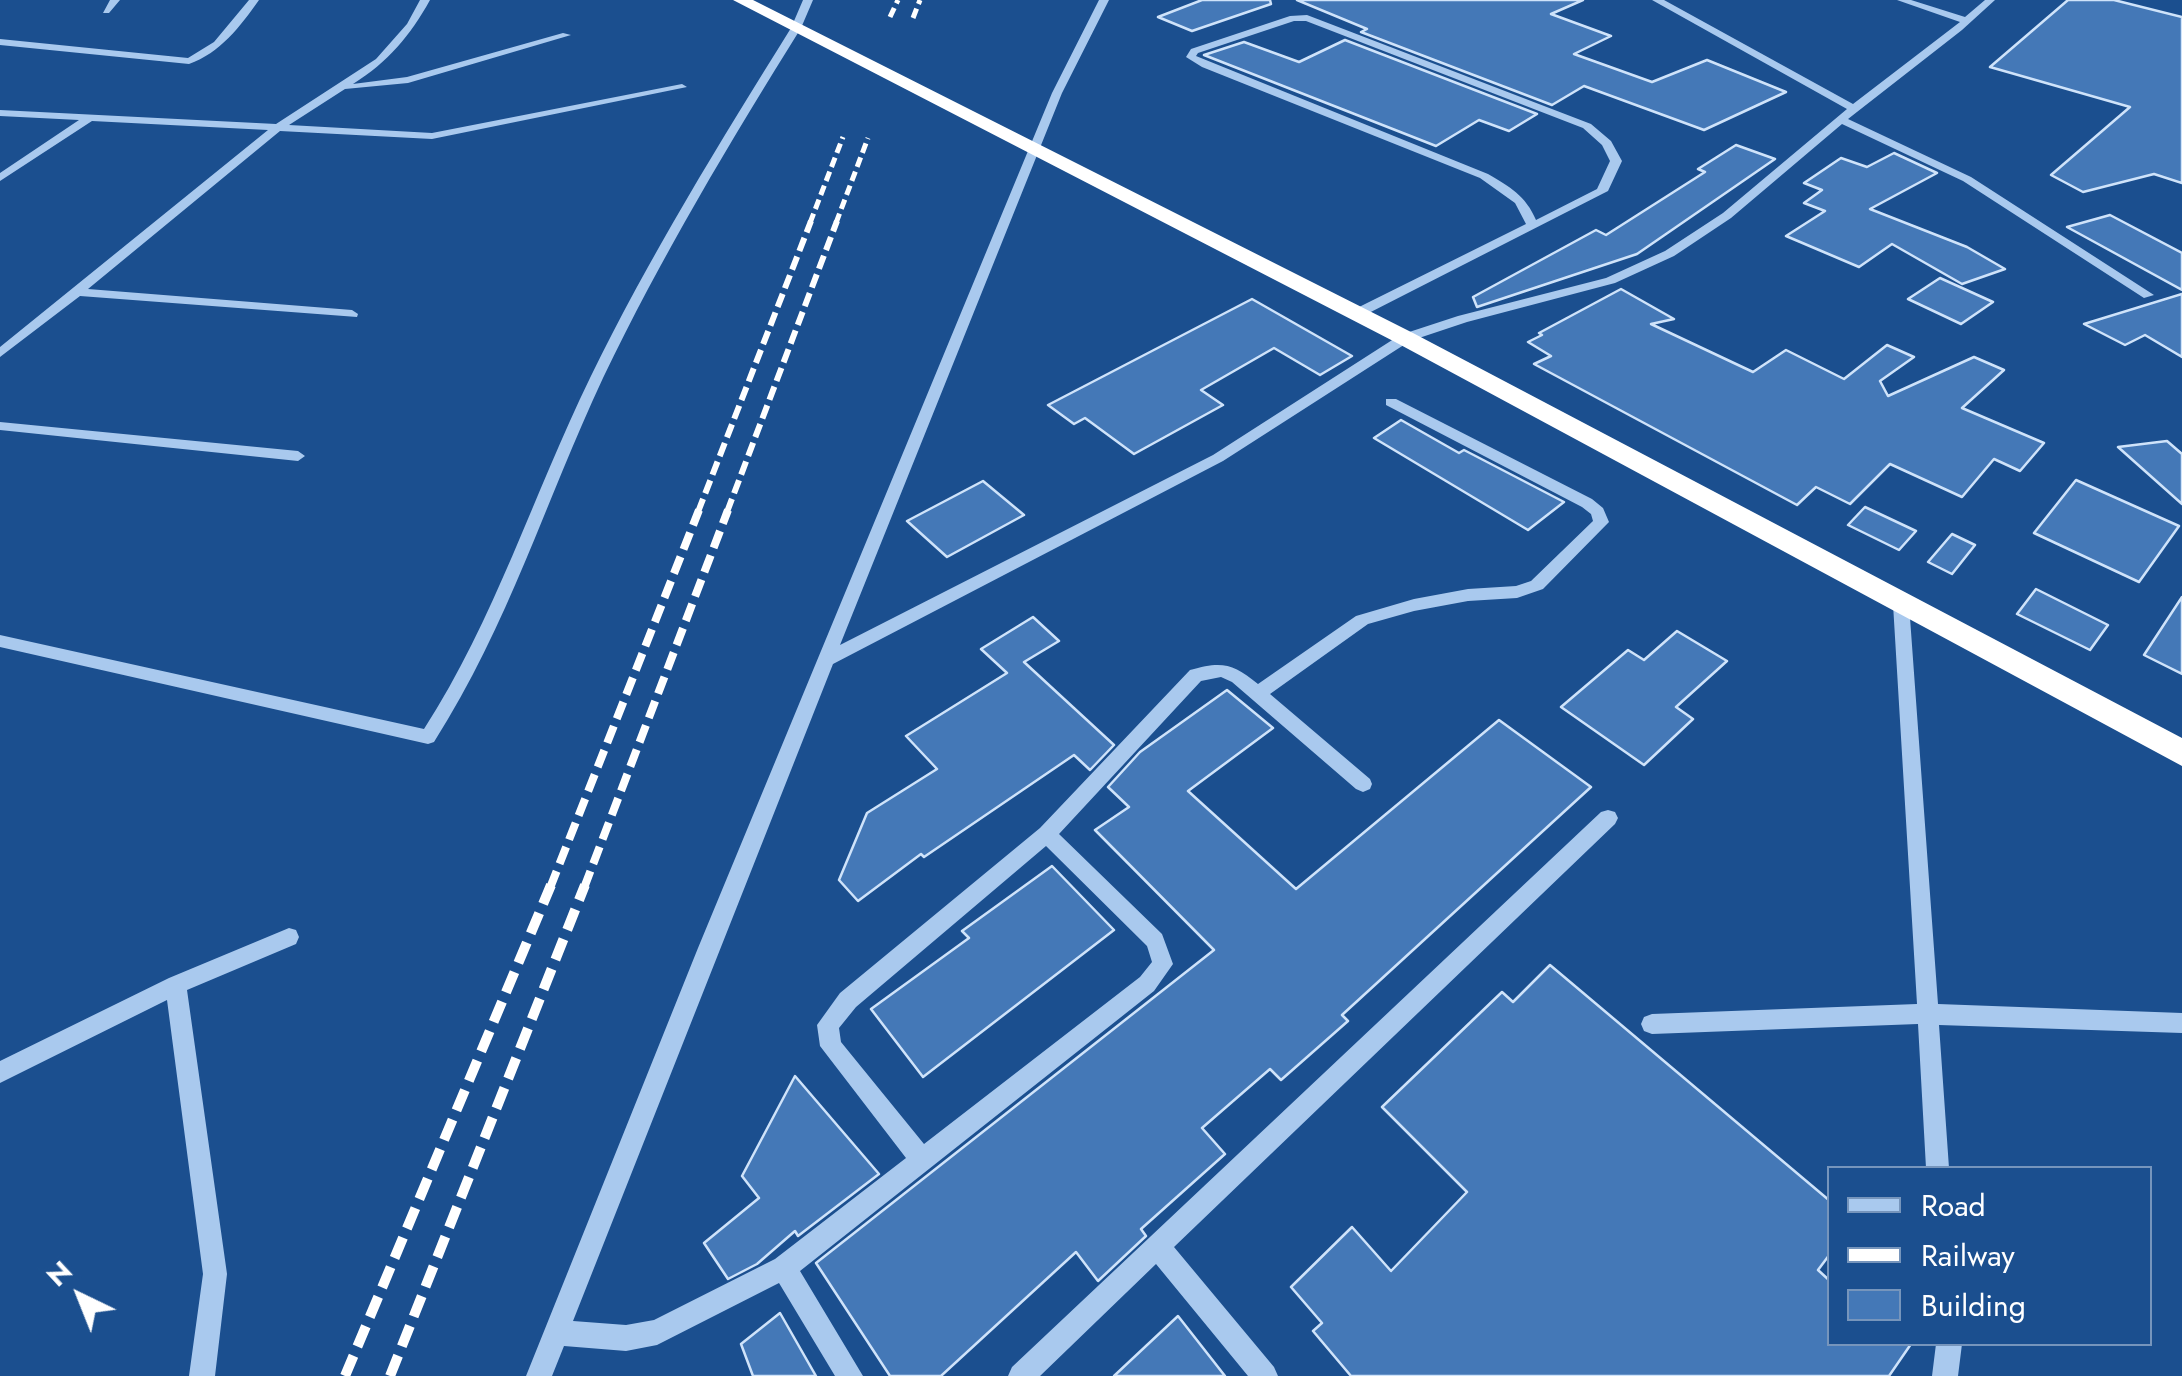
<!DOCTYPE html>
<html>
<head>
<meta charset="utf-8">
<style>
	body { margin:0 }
	#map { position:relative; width:2182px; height:1376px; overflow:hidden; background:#1b4f8f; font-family:Jost,sans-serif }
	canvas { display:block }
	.legend { position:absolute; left:1827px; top:1166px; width:325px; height:180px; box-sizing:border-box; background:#1b4f8f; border:2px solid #7695bc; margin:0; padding:12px 18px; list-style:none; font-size:30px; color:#fff }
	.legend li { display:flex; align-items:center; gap:20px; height:50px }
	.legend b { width:50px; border:2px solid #7695bc }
	.north { position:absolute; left:30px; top:1246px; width:100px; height:100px; -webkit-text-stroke:8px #1b4f8f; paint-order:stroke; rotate:317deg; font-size:28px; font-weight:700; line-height:40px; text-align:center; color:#fff }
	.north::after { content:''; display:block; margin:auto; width:35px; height:45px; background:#fff; clip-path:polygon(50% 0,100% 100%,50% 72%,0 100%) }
</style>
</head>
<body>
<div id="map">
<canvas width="2182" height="1376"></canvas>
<ul class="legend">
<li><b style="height:12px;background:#a9c9ee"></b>Road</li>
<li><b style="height:12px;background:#fff"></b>Railway</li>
<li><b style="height:28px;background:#4478b7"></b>Building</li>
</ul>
<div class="north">N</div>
</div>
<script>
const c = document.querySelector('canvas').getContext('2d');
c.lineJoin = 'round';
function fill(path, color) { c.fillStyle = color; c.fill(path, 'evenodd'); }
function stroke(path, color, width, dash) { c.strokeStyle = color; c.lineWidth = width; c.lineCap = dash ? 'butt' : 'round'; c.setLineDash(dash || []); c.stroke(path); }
const building = new Path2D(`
	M1202,0h68l1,4 -79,27 -34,-14z
	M1297,0h286l-32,14 60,22 -37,18 78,28 55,-22 79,32 -82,38 -120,-44 -32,19 -191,-73 6,-3z
	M2068,0h46l68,17v166l-28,-9 -71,18 -32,-17 79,-68 -140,-40z
	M1345,40l192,74 -28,17 -30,-11 -43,26 -232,-91 40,-13 55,20z
	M1736,145l39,14 -138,95 -160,53 -4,-10 123,-67 10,5 99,-63 -7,-3z
	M1894,153l43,20 -67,36 97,38 38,22 -43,15 -70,-40 -33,23 -73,-31 39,-25 -21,-8 18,-13 -18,-7 37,-25 26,9z
	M2110,215l72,38v37l-115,-63z
	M1940,278l53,24 -32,22 -53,-25z
	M1621,289l53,30 -23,5 102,48 33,-22 58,29 43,-34 27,12 -34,24 8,15 86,-39 30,13 -42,38 82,35 -24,28 -26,-12 -32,38 -72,-33 -40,40 -34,-17 -19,18 -263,-141 17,-8 -23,-14 14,-7 -3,-2z
	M2182,294v63l-37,-22 -20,10 -41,-21z
	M1252,299l100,57 -32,19 -46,-27 -73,42 22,15 -89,49 -49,-36 -11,6 -26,-19z
	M1401,420l58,33 5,-3 100,52 -36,28 -154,-92z
	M2167,441l15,13v50l-64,-57z
	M2076,480l103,46 -40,56 -105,-49z
	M983,481l41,34 -77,42 -40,-36z
	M1865,507l51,24 -17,19 -51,-25z
	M1952,534l23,11 -23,29 -24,-12z
	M2036,589l72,36 -18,25 -73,-36z
	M2182,597v77l-38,-19z
	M1033,617l26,24 -35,21 90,83 -24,25 -16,-15 -150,102 -3,-3 -63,47 -19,-21 28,-67 70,-44 -31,-33 101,-63 -26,-24z
	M1677,631l50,30 -51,46 17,12 -49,46 -83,-58 67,-57 16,10z
	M1227,690l46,38 -85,63 108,98 203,-169 92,67 -249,228 6,6 -67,59 -11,-11 -68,59 23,26 -84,75 5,7 -48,45 -22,-29 -135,124h-51l-74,-113 398,-313 -119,-120 34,-23 -21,-20 32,-35z
	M1052,866l62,64 -191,147 -52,-68 98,-71 -7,-7z
	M1550,965l280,236v53l-12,16 12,11v63h81l-22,32h-538l-38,-45 9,-8 -31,-36 61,-60 39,44 76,-79 -85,-85 120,-115 11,10z
	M795,1076l84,98 -81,62 -3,-5 -38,33 -29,15 -24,-36 55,-45 -17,-22z
	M780,1313l36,63h-63l-12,-32z
	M1178,1316l47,60h-111z`);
fill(building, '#4478b7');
stroke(building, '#cfe3fa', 2.5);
fill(new Path2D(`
	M110,0h10l-11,13h-6z
	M249,0h10c-19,27 -39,53 -70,64l-189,-19v-6l188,19 26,-16z
	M420,0h10c-20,36 -42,62 -77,84l54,-7 156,-44 8,2 -163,48 -63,6 -56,36 143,8 250,-49 5,3 -255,52 -152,-8 -192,158 264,21 6,4 -1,3 -277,-21 -80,61v-10l268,-217 -176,-9 -92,60v-8l79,-53 -79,-4v-6l276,14 100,-65 31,-35z
	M803,0h10l-12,28c-71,114 -140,229 -198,350 -58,124 -94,246 -169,364l-6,2 -428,-97v-12l424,94c71,-110 109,-234 166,-351 59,-121 130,-236 201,-350z
	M1099,0h10l-47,93 -222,552 373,-190 187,-120 58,-19 148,-38 59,-27 58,-38 124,-104 -195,-109h12l189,104 107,-82 -63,-22h14l54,17 20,-17h10l-33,30 -114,89 123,58 183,118 -10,3 -181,-117 -121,-57 -111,94 -57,38 -59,27 -148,39 -57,19 -187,120 -390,203 -260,657 53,4 28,-5 121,-61 131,-101 -86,-112 -3,-21 23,-32 200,-165 150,-158c31,-9 43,-7 68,14l98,-68 58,-17 54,-10 48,-3 15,-5 62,-60 -2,-7 -9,-7 -196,-102v-6h10l196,100 11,9 6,14 -66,67 -26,9 -49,3 -54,10 -46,13 -98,70 100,85 2,5 -2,5 -7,3 -7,-3 -124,-107 -11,-5 -20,4 -142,153 103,100 11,30 -19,27 -354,280 63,105h-28l-56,-93 -122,62 -31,6 -62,-5 -12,30h-26l172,-428 354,-855zM1046,846l101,100 5,16 -12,15 -216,167 -83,-102 -2,-14 17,-21z
	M1307,15l284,109 20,17 11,20 -14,30 -247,126h-10v-6l175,-87 -11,-21 -35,-25 -278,-111 -16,-10 5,-8 99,-33zM1294,21h12l277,107 19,17 8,16 -13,28 -61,31c-10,-24 -27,-34 -48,-46l-292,-118 2,-3z
	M0,422l298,29 7,5 -7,5 -298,-31z
	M1901,598l8,6 29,400 244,9v20l-243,-8 10,143h-23l-8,-144 -266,10 -8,-3 -3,-7 3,-7 8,-3 265,-10 -24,-400z
	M1608,810l7,2 3,6 -3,6 -441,423 100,120 4,9h-30l-92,-112 -116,112h-32l4,-9 589,-555z
	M289,928l7,2 3,7 -3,7 -109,46 40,284 -12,102h-26l14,-102 -36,-274 -167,83v-22l169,-83z
	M1936,1344h26l-4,32h-26z`), '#a9c9ee');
fill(new Path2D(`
	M733,0h20l660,333 769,405v28l-785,-423z`), '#fff');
stroke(new Path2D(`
	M890,17l8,-17
	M913,18l7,-18
	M810,223l33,-86
	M836,223l32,-85`), '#fff', 5, [10, 5]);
stroke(new Path2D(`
	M698,512l113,-291
	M727,512l110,-291`), '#fff', 6, [14, 6]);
stroke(new Path2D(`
	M550,888l149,-378
	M584,888l144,-378`), '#fff', 8, [18, 8]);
stroke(new Path2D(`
	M345,1376l206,-491
	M390,1376l195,-491`), '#fff', 10, [22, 10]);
</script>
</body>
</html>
